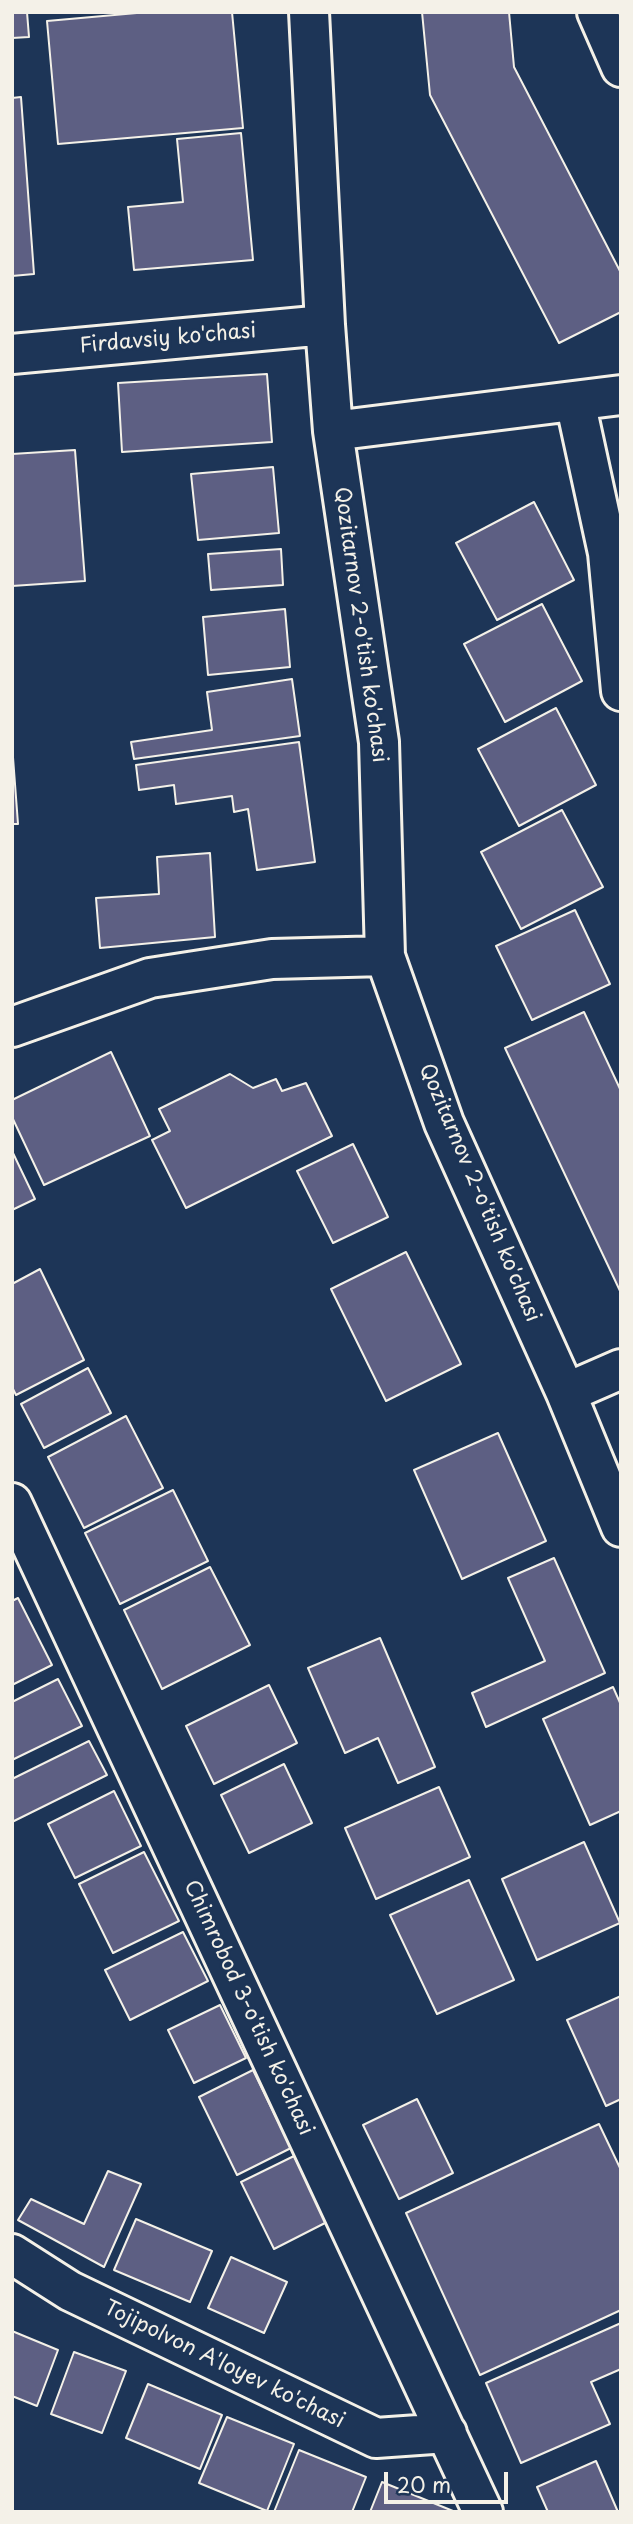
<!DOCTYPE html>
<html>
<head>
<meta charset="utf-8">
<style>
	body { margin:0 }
	#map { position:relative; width:633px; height:2524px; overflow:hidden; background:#1d3557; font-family:"Playpen Sans",sans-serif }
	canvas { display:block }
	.frame { position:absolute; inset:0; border:14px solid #f4f1e8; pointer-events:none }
	.scale { position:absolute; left:384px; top:2472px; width:124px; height:32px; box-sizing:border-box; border:4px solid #f4f1e8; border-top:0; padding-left:9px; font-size:21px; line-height:24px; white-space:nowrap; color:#f4f1e8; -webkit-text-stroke:5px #1d3557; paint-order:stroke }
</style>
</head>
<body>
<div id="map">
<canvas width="633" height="2524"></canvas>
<div class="frame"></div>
<div class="scale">20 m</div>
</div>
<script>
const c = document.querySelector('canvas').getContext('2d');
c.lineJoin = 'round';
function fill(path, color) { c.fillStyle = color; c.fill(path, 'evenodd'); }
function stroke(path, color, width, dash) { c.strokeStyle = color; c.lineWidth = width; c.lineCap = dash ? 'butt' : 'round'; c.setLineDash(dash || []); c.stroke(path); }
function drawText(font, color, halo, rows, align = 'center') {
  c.font = font + ' "Playpen Sans",sans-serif'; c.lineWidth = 5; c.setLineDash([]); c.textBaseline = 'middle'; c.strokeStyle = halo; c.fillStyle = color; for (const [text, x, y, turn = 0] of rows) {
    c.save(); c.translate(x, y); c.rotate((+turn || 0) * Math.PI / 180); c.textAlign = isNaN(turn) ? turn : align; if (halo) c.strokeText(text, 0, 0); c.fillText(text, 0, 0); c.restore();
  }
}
const building = new Path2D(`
	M12,12h15l2,25 -17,1z
	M148,12h84l11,116 -185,16 -11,-123z
	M422,12h87l5,55 107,206v39l-62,31 -129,-248z
	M21,97l13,177 -22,2v-178z
	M241,133l12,127 -119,10 -6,-63 55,-5 -6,-63z
	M267,374l5,68 -150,10 -4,-69z
	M75,450l10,131 -73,5v-132z
	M273,467l6,66 -81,7 -7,-66z
	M534,502l40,78 -77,40 -41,-77z
	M281,549l2,36 -72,5 -3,-36z
	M542,604l40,77 -77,41 -41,-78z
	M285,609l5,58 -82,8 -5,-58z
	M292,679l8,57 -166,23 -3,-17 81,-12 -5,-38z
	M556,708l40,77 -77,41 -41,-77z
	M299,742l16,120 -58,8 -9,-61 -14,3 -2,-16 -56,8 -2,-19 -35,5 -3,-25z
	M12,744l6,80h-6z
	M562,810l41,77 -82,42 -40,-77z
	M210,853l5,84 -115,11 -4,-50 63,-4 -2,-37z
	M575,910l35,74 -78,36 -36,-74z
	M584,1012l37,79v202l-116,-245z
	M111,1052l39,84 -106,49 -32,-68v-17z
	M230,1074l23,14 23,-9 6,12 24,-8 26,53 -146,72 -34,-68 18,-9 -11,-22z
	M353,1144l35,73 -55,26 -36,-72z
	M12,1151l23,48 -23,11z
	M406,1252l55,112 -75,37 -55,-112z
	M40,1269l44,91 -68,35 -4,-8v-103z
	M88,1368l23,45 -67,35 -23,-44z
	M126,1416l37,72 -79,40 -36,-71z
	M498,1433l48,108 -84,38 -48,-109z
	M173,1490l35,71 -88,43 -35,-71z
	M554,1558l51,115 -119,54 -14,-34 73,-32 -37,-83z
	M210,1567l40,78 -88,44 -38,-79z
	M18,1598l34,67 -40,20v-84z
	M380,1638l55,129 -37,16 -20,-45 -33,15 -37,-85z
	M58,1679l24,47 -70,34v-58z
	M269,1685l28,58 -83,41 -28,-58z
	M613,1687l8,18v106l-31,14 -47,-106z
	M89,1741l18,34 -95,47v-43z
	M284,1764l28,59 -63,30 -28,-58z
	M439,1787l31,70 -94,42 -31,-71z
	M114,1791l27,55 -66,32 -27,-54z
	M584,1842l36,81 -83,37 -35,-81z
	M144,1852l35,69 -66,32 -34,-69z
	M469,1880l45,100 -77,34 -47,-99z
	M183,1932l25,49 -78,39 -25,-50z
	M621,1996v103l-15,7 -39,-86z
	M220,2005l26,53 -52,25 -26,-53z
	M253,2070l38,78 -54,27 -38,-78z
	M417,2099l36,74 -54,26 -36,-74z
	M599,2124l22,46v140l-141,65 -74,-162z
	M294,2156l33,66 -53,27 -33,-67z
	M108,2171l33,13 -37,83 -86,-47 13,-21 53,25z
	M136,2219l76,32 -22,51 -76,-32z
	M231,2257l56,25 -23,51 -56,-25z
	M621,2323v46l-30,13 19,42 -89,39 -35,-80z
	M12,2331l46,19 -21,56 -25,-10z
	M74,2352l52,19 -24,62 -51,-19z
	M148,2384l74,31 -22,54 -74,-31z
	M227,2417l67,27 -27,67 -68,-28z
	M299,2450l67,27 -14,35h-78z
	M596,2461l22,51h-70l-11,-25z
	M382,2482l71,29 -1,1h-82z`);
fill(building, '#5d5f83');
stroke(building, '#f4f1e8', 2);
const minor = new Path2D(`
	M309,12l16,313 8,106 46,311 6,214 59,167 122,270 55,134
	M597,12l24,55
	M12,354l313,-29
	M575,401l33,152 13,138
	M333,431l288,-36
	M12,1027l138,-49 122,-19 113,-3
	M566,1393l55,-24
	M12,1503l471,1009
	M12,2254l58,37 306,147 71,-5`);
stroke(minor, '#f4f1e8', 44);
stroke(minor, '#1d3557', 38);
drawText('21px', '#f4f1e8', '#1d3557', [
	["Firdavsiy ko'chasi",168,339,-5],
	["Qozitarnov 2-o'tish ko'chasi",360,625,82],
	["Qozitarnov 2-o'tish ko'chasi",479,1193,67],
	["Chimrobod 3-o'tish ko'chasi",248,2008,65],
	["Tojipolvon A'loyev ko'chasi",224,2365,26]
]);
</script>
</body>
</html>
